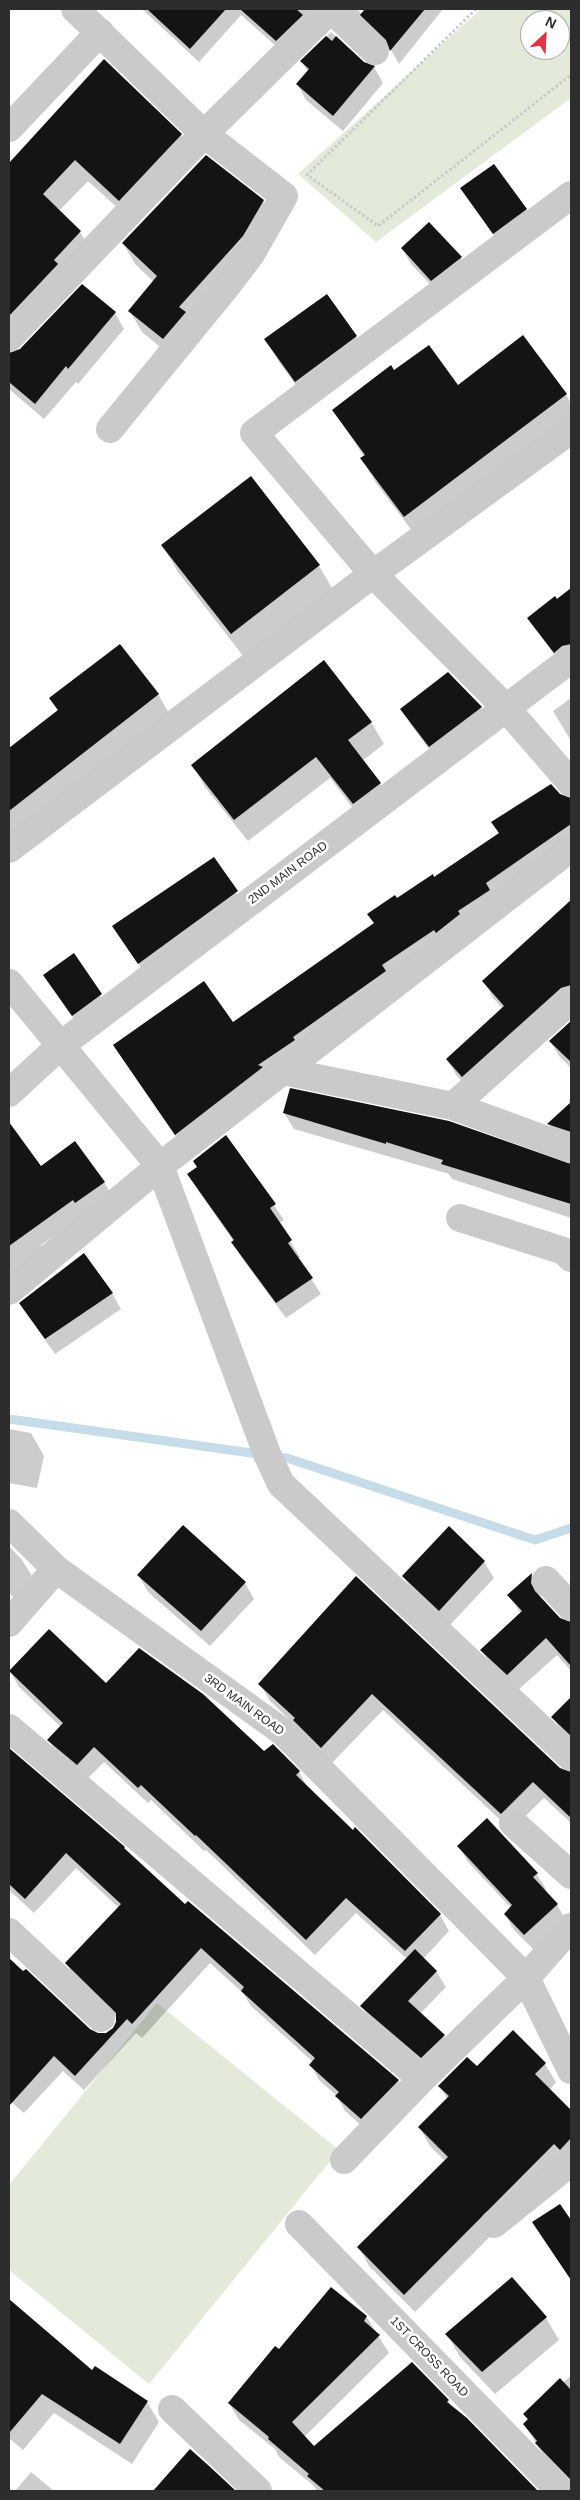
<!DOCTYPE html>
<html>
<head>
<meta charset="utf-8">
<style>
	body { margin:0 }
	#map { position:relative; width:580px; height:2500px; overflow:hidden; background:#fff; font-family:Arial,sans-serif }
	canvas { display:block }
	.frame { position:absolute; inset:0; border:10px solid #2d2d2d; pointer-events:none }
	.north { position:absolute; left:520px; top:10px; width:50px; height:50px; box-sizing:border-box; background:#fff; border:1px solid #ababab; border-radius:50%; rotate:25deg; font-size:14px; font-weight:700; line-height:20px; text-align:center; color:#2d2d2d }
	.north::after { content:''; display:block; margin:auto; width:18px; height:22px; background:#de3543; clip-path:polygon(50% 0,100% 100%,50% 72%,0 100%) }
</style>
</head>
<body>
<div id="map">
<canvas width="580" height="2500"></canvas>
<div class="frame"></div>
<div class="north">N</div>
</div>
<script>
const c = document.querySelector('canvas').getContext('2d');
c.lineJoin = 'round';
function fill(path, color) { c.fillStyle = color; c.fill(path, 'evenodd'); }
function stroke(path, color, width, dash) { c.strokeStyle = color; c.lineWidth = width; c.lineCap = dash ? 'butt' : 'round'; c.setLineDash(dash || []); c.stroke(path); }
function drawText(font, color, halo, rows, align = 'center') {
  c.font = font + ' Arial,sans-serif'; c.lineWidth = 5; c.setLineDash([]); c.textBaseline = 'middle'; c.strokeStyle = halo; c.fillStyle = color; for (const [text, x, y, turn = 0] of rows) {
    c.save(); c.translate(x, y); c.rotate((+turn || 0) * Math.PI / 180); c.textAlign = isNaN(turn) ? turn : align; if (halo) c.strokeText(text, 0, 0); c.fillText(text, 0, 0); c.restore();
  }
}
fill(new Path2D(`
	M481,9h90v89l-195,144 -78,-68zM530,20h30v30h-30z
	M157,2003l182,147 -190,234 -140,-114v-85z`), '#e3eada');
fill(new Path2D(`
	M142,9h192l-49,45 -44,-39 -42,47z
	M345,9h12l5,5 4,-5h77l-44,55 -8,-14 -40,-38z
	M331,32l33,31 10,4 9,16 -40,48 -37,-31 -9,-16 11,-12 -6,-10z
	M104,61l77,74 12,22 -61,64 -44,-40 -29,30 21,21 13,21 -84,70v-159z
	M462,188l64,21 9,16 -32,24z
	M263,201l12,21 -100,137 -33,-27 -12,-21 24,-29 -19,-18 -12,-21z
	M429,223l32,35 9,16 -29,22 -30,-32 -9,-16z
	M82,286l33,27 9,16 -46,55 -2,-2 -32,37 -35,-30v-26z
	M327,296l29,41 13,22 -60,44 -30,-41 -13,-23z
	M394,371l63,15 109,8 5,10v21l-152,115 -43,-57 -14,-25 2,-1 -30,-47z
	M251,477l68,89 16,27 -88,68 -69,-89 -16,-27z
	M571,589v73l-7,6 -36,-50z
	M158,694l12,21 -161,127v-92l49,-38 -7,-13z
	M571,698v43l-18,-30z
	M480,706l10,16 -51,40 -28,-37 -9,-16z
	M371,722l13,22 -22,17 18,23 13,21 -27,20 -36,-47 -82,63 -43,-54 -12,-22z
	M565,799h6v50l-386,301 -71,-104 119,-22 142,-100 22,-24 37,-22 65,-44 -6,-12z
	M213,858l33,50 -98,71 -34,-53z
	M571,900v104l-99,88 -15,-16 -10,-17 56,-50 -10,-11 -9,-17z
	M73,955l37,56 -28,20 -37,-56z
	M571,1021v47l-11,-11 -10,-16z
	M571,1103v42l-13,-5 -9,-16z
	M284,1113l282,52 5,-1v54l-119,-39 -3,-5 -155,-45z
	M10,1126l30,42 64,14 9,16 -30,17 -42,30 2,3 -28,20 4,8 -10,8z
	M198,1190l76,15 10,15 -5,3 21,34 -2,2 23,35 -35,24 -44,-60 -8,-16z
	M112,1293l9,16 -66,45 -35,-50z
	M9,1429l22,4 13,23 -7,32 -28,-5z
	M449,1528l35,34 10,16 -45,48 -36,-34 -10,-16z
	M9,1546l13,14 10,16 -17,22 -6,-4z
	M531,1575l10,16 -1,7 19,21 12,4v48l-14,-16 -40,36 -26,-24 -9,-17 39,-36 -12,-19z
	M139,1576l106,7 9,16 -44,47 -62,-54z
	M356,1578l204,191 11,4v50l-27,-25 -33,32 -128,-120 -52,54 -27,-27 -5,-8 -29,-28 -10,-17z
	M10,1671l96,13 158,68 35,20 9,16 45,44 2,-3 85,86 9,16 -26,28 13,12 10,16 -26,27 24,22 9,16 -22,21 -60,-51 -9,-16 45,-47 -51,-46 -41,42 -109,-105 -2,1 -53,-51 -3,3 -44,-41 -18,18 -28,-24 -9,-16 12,-13 -42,-40z
	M571,1698v45l-8,-9 -10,-17z
	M9,1750l115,98 61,58 3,-3 210,178 9,15 -36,38 -26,-23 -8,-15 -18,-16 -8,-15 2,-3 -62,-56 -8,-13 -33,-30 -68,75 -6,-5 -52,57 -21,-19 -39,42 -15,-13v-140l81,71 8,4 8,-1 8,-5 3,-11 -42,-40 -9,-15 53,-55 -43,-40 -42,45 -25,-23z
	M459,1846l77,27 10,16 -2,2 13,14 9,15 -32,30 -20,-20 -9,-16 6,-6 -43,-46z
	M513,2032l32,32 11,18 -59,71 74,-36v50l-6,-6 -150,151 -46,-46 -10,-19 86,-86 -15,-15 -10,-18 28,-28 -9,-14 38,-18z
	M560,2205l11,17v58l-38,-57z
	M9,2301l83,71 55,30 12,20 -27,42 -78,-51 -31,37 -14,-12z
	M366,2316l23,37 -85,84 10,10 134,-46 4,6 85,84h-220l-4,-6 -34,-28 -4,-8 -36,-29 -10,-17 50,-52z
	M546,2318l13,22 -64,54 -35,-37 -13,-23z
	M571,2376v110l-24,-25 -22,-36 3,-4 -4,-7z
	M190,2451l44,40h-79z
	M31,2472l23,19h-39z`), '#0003');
stroke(new Path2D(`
	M9,1419l278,39 248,82 36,-12`), '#c7dce9', 9);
fill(new Path2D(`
	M147,9h79l-36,40z
	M240,9h56l7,6 -27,26z
	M365,9h60l-35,42 -4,-11 -26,-25z
	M326,36l6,5 4,-5 28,26 11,4 -42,50 -37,-32 13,-15 -9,-8z
	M104,59l78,75 -63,67 -44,-41 -32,34 38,37 -27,29 4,4 -49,52v-153z
	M206,155l58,45 -21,36 -64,71 7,5 -23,27 -35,-28 29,-35 -35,-33z
	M494,164l33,45 -34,25 -33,-46z
	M429,222l33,35 -31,24 -30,-33z
	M82,284l34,28 -48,57 -2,-3 -31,38 -26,-22v-29l11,-4z
	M327,294l30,42 -62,46 -31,-43z
	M523,335l44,59 -163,123 -44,-59 5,-3 -33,-45 59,-45 3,5 35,-25 29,40z
	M251,476l69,89 -89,69 -70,-89z
	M571,588v56l-9,2 -8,7 -27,-35 28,-22 2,3z
	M120,644l39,50 -150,117v-63l49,-38 -9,-12z
	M324,660l48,62 -24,18 33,43 -28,21 -37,-47 -82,63 -43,-55z
	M448,672l34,35 -53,40 -29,-38z
	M551,784l9,10 11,4v26l-85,59 4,7 -32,21 2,3 -24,19 -2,-3 -52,35 4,6 -93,66 2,3 -37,25 5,2 -88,68 -62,-90 91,-64 29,41 141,-99 -7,-9 28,-19 2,3 36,-24 1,3 65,-44 -8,-11z
	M214,857l24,34 -100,73 -26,-38z
	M571,900v85l-10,3 -99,89 -16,-18 58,-53 -22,-25z
	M74,953l28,41 -30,22 -29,-41z
	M571,1021v41l-22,-21z
	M290,1088l159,33 122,43v40l-130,-40 2,-4 -57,-18v2l-103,-31z
	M571,1102v30l-24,-8z
	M9,1122l32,44 34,-25 30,41 -30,21 -2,-3 -64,46z
	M226,1135l50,69 -6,4 22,32 -4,3 25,35 -37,25 -45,-61 3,-2 -47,-66 10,-7 -4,-6z
	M84,1253l29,40 -68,46 -26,-36z
	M183,1525l63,57 -45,49 -64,-56z
	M449,1526l36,35 -46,50 -37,-35z
	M532,1573l-1,10 4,8 25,27 11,4v44l-25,-28 -39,37 -27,-25 42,-39 -15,-16z
	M356,1576l204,192 11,4v46l-38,-36 -32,32 -129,-120 -51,54 -28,-28 2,-2 -37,-34z
	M49,1629l57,54 33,-35 64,46 61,57 9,-7 27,27 -4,4 57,55 2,-3 86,87 -36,37 -59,-53 -40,42 -110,-105 -1,1 -54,-51 -3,3 -44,-41 -17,18 -30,-25 16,-17 -54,-52z
	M571,1697v39l-20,-19z
	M9,1748l116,99 -1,1 61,56 3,-3 211,179 -38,39 -26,-23 4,-4 -30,-27 6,-7 -74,-67 3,-4 -43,-39 -69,76 -5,-5 -52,57 -21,-20 -45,50v-148l14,13 3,-2 64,60 8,4h8l7,-5 3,-6v-9l-51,-50 56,-59 -55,-51 -41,46 -16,-15z
	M487,1818l51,55 -5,4 25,27 -34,31 -20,-21 8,-9 -55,-59z
	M415,1949l22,22 -29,30 37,34 -24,23 -61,-52z
	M513,2030l33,33 -11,11 36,36v28l-11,12 -6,-6 -150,151 -47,-48 91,-90 -30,-30 31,-31 -11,-10 29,-29 10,9z
	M560,2204l11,16v60l-39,-58z
	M512,2277l35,40 -65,55 -37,-38z
	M331,2287l36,29 -3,5 16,14 -88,87 22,24 98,-84 37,38 -2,2 20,16 71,73h-213l-18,-15 2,-2 -41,-35 1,-2 -41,-34 47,-57 4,3z
	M9,2299l83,71 3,-4 53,35 -28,43 -78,-50 -33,39z
	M560,2378l11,12v90l-36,-37 2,-2 -14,-17 5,-5 -5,-5z
	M190,2449l18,16 28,26h-83z`), '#141414');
stroke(new Path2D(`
	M476,9l-169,166 71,51 193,-151`), '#cacaca', 3, [2.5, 2.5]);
stroke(new Path2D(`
	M75,9l129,125 80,62 -33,58 -25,33 -116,142
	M331,9l44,42
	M9,128l91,-96
	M571,195l-317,238 119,141 132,133 66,76
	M9,338l195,-204 127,-125
	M9,849l364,-275 198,-144
	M9,983l151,183 107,288 14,30 290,273
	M283,1071l170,35 118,43
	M9,1093l52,-48 510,-386
	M453,1106l118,-106
	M460,1218l104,33 7,7
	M9,1291l151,-125 411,-318
	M9,1523l47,46
	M546,1580l25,27
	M9,1623l47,-54 227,163 243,246 45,92
	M9,1728l413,351 104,-101 45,-51
	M513,1823l58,52
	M9,1932l92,86
	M344,2160l78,-81
	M299,2224l261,267
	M494,2224l77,-62
	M172,2409l86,82`), '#cacaca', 28);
drawText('12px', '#2d2d2d', '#fff', [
	["2ND MAIN ROAD",288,873,-37],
	["3RD MAIN ROAD",244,1705,36],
	["1ST CROSS ROAD",429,2357,46]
]);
</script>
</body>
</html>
